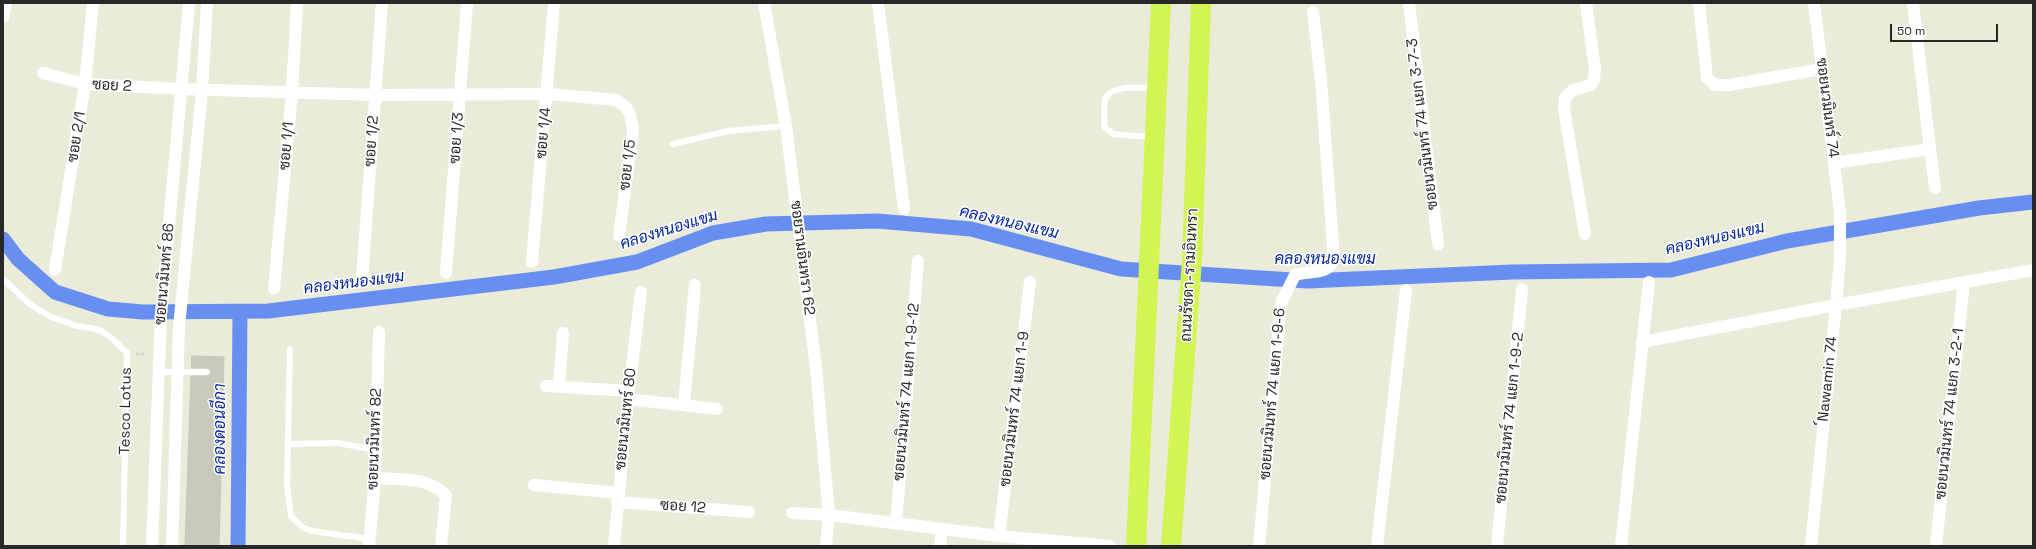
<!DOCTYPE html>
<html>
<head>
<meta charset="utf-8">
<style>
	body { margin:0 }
	#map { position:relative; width:2036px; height:549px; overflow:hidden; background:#ebebd9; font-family:"Space Grotesk",sans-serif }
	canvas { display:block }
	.frame { position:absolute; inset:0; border:4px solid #282828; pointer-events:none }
	.scale { position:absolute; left:1890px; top:24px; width:108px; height:18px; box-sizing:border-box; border:2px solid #282828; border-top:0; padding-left:5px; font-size:12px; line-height:14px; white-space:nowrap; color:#282828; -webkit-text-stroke:3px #fff; paint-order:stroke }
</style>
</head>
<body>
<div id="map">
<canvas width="2036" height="549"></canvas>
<div class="frame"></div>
<div class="scale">50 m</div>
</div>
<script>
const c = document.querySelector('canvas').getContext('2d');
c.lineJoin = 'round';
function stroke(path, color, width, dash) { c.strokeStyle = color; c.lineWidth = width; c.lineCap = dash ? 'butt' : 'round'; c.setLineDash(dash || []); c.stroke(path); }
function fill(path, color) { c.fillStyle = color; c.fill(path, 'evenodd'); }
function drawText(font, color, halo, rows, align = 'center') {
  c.font = font + ' "Space Grotesk",Sarabun,sans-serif'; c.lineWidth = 3; c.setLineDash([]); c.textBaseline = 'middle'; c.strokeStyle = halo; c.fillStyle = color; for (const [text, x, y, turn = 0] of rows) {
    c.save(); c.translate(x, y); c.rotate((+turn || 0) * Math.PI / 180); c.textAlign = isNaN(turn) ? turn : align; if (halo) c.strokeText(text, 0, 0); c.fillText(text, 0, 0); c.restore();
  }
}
stroke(new Path2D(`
	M3,239l15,20 37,33 53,17 35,3 125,-1 286,-34 83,-15 76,-29 53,-9 111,-3 94,8 150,40 187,12 204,-9 159,-2 116,-29 192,-33 54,-6
	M238,546l2,-234`), '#678ff2', 15);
const building = new Path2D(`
	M192,356l32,1 -5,189h-34l6,-170h16l4,-4 -4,-4h-15z`);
fill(building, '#c9cabc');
stroke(building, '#c5c7b3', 1);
stroke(new Path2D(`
	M136,354h11`), '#d4d4d4', 2.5, [3, 2]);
stroke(new Path2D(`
	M1151,137l-38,-3 -9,-8c1,-8 -1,-18 1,-26 4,-16 36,-12 50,-12
	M673,144l55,-13 58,-5
	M3,279l28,26 18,11 24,9 27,5 13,9 14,14 -4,193
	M290,349l-3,136 4,31 11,11 10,4 58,8
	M158,372h49
	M288,444l49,-1 39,7`), '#fff', 6);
stroke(new Path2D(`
	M764,3l22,123 30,242 13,147 -3,31
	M878,3l26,206
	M1409,3l29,241
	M1699,3l8,75 8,7h14l93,-16
	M3,17l3,-14
	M43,73l42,11 96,5 194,6 173,-1 68,6c15,8 15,16 17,31l-14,105
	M1930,149l5,39
	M1834,163l96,-14 -17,-146
	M1585,234l-21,-125 1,-11 8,-8 18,-5 3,-6 1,-10 -9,-66
	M532,262l22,-259
	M55,270l30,-186 8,-81
	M446,273l21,-270
	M362,279l20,-276
	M274,289l18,-197 5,-89
	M1642,342l194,-37 197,-35
	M546,386l83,5
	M559,386l4,-53
	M628,399l89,10
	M684,405l11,-120
	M375,478c25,2 54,-2 71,18l-5,50
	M534,485l84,8
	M617,502l132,10
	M792,513l37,2 170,21 111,10
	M896,523l22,-262
	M999,536l31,-254
	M152,546l9,-232 28,-311
	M172,546l7,-219 23,-237 5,-87
	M369,546l6,-68 4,-146
	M614,546l14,-147 13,-107
	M940,546l2,-17
	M1259,546l22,-243 14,-28c15,-5 33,1 39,-16l-13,-179 -8,-68
	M1377,546l29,-256
	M1497,546l25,-257
	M1621,546l28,-264
	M1811,546l25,-241 4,-47v-46l-26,-209
	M1936,546l28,-264`), '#fff', 12);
stroke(new Path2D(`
	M1136,546l25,-543
	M1171,546l21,-286 9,-257`), '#d2f554', 20);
drawText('15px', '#282828', '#fff', [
	["ซอย 2",112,86,3],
	["ซอยนวมินทร์ 74",1827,108,83],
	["ซอยนวมินทร์ 74 แยก 3-7-3",1423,124,-97],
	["ซอย 1/4",544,133,-85],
	["ซอย 2/1",77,137,-81],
	["ซอย 1/3",457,138,-86],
	["ซอย 1/2",372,141,-86],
	["ซอย 1/1",287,146,-85],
	["ซอย 1/5",628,165,-83],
	["ซอยรามอินทรา 62",802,258,83],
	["ซอยนวมินทร์ 86",165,274,-85],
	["ถนนรัชดา-รามอินทรา",1190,275,-87],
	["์Nawamin 74",1828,379,-84],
	["ซอยนวมินทร์ 74 แยก 1-9-12",907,392,-85],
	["ซอยนวมินทร์ 74 แยก 1-9-6",1273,394,-85],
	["ซอยนวมินทร์ 74 แยก 1-9",1015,409,-83],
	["Tesco Lotus",126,411,-89],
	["ซอยนวมินทร์ 74 แยก 3-2-1",1950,414,-84],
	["ซอยนวมินทร์ 74 แยก 1-9-2",1510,418,-84],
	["ซอยนวมินทร์ 80",626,419,-84],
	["ซอยนวมินทร์ 82",375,439,-88],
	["ซอย 12",683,507,4]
]);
drawText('italic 16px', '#08279c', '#fff', [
	["คลองหนองแขม",1009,223,13],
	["คลองหนองแขม",669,230,-17],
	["คลองหนองแขม",1715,239,-13],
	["คลองหนองแขม",1325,260],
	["คลองหนองแขม",354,283,-7],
	["คลองดอนอีกา",221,429,-90]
]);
</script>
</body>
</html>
